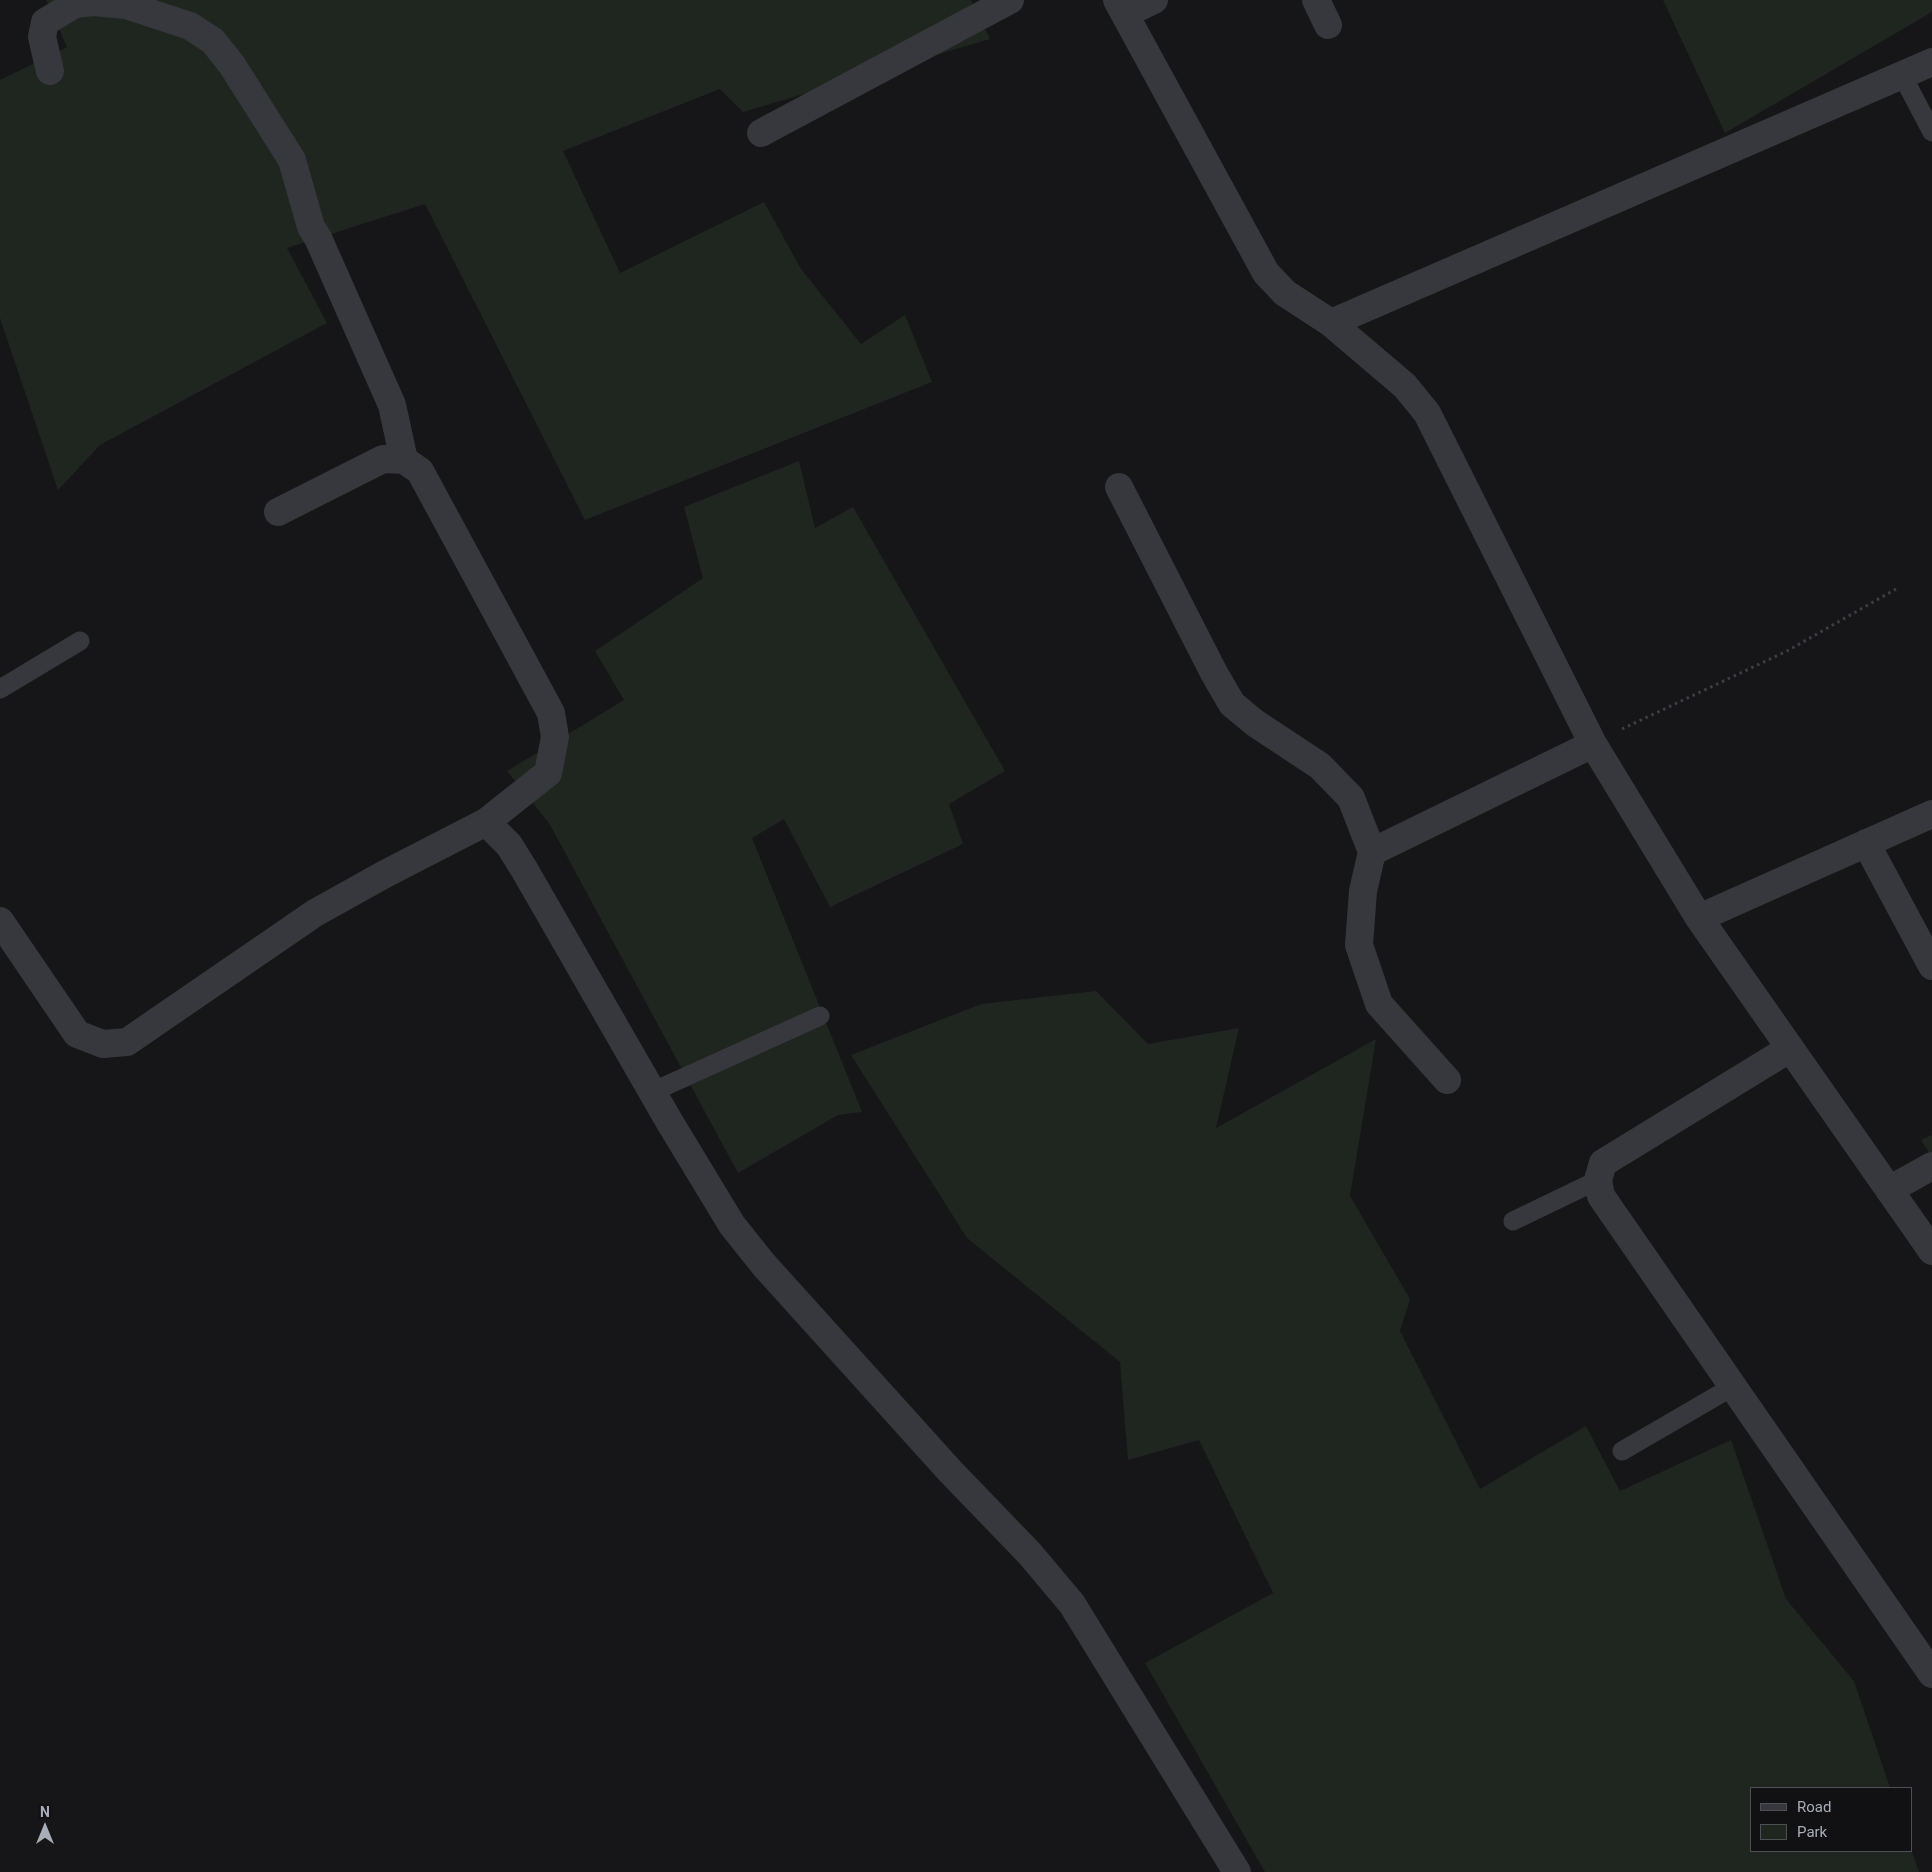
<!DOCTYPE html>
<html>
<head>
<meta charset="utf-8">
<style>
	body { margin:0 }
	#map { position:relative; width:1932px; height:1872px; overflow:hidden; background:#161618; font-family:Roboto,sans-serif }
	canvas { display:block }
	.legend { position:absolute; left:1750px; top:1787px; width:162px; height:65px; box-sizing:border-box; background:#111113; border:1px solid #4d4f55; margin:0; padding:6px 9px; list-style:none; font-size:15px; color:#a8adb8 }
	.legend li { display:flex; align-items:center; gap:10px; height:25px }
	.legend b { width:25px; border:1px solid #4d4f55 }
	.north { position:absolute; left:20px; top:1802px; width:50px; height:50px; -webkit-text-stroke:4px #111113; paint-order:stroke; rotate:0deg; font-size:14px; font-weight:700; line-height:20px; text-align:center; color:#a8adb8 }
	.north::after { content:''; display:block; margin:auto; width:18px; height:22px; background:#a8adb8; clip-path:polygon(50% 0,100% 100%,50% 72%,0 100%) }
</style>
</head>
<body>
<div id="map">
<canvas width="1932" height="1872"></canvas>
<ul class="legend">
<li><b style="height:6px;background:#37383d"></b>Road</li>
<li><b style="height:14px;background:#1e261f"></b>Park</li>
</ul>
<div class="north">N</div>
</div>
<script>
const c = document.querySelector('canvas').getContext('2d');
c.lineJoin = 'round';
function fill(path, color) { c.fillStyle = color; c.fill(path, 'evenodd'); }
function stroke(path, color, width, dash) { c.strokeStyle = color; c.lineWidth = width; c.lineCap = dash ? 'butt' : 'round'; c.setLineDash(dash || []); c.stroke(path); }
fill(new Path2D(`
	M46,0h925l19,39 -247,73 -23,-23 -157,62 57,122 144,-71 37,67 60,75 44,-29 27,67 -347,138 -160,-316 -138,44 40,75 -227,122 -42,45 -58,-172v-238l67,-33z
	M1663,0h269v12l-207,121z
	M799,461l16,67 38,-21 152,264 -56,33 14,40 -133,63 -46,-88 -32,19 110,274 -24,3 -100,58 -189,-350 -42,-52 117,-71 -29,-49 108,-73 -19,-71z
	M1096,991l52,53 91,-16 -23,100 160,-89 -26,157 60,103 -10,32 80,158 106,-63 34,65 111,-51 55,159 68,82 36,107h-139v63h160v-2l8,23h-654l-120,-209 128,-70 -74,-153 -71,20 -8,-98 -153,-124 -116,-183 130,-51z
	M1932,1135v22l-11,-17z`), '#1e261f');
stroke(new Path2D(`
	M1622,729l165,-78 109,-62`), '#3d3f44', 3, [2.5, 4]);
stroke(new Path2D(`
	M1902,75l30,57
	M0,689l80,-48
	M652,1092l168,-76
	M1513,1221l85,-41
	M1622,1451l110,-64`), '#37383d', 19);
stroke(new Path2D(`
	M1117,0l149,273 19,20 46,30 74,63 22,27 166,331 106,174 233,333
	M1316,0l12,25
	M1125,14l29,-14
	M50,71l-8,-34 3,-15 30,-18 18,-2 33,3 64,21 23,15 19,24 60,95 19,67 7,11 74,167 12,55
	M761,133l249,-133
	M1331,323l601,-261
	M1119,487l95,186 18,31 23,19 65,43 31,32 21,54
	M278,512l105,-53 21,1 16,11 131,242 4,24 -7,36 -62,49
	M1866,843l66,123
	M1699,918l233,-104
	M0,921l77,113 26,10 24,-2 188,-129 70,-39 101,-52 23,23 15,24 145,252 63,104 32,40 186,206 80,83 42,50 165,268
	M1789,1049l-186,114 -5,17 3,16 331,478
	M1447,1080l-68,-76 -20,-59 4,-54 9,-39 221,-108
	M1889,1190l43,-24`), '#37383d', 28);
</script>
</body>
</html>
